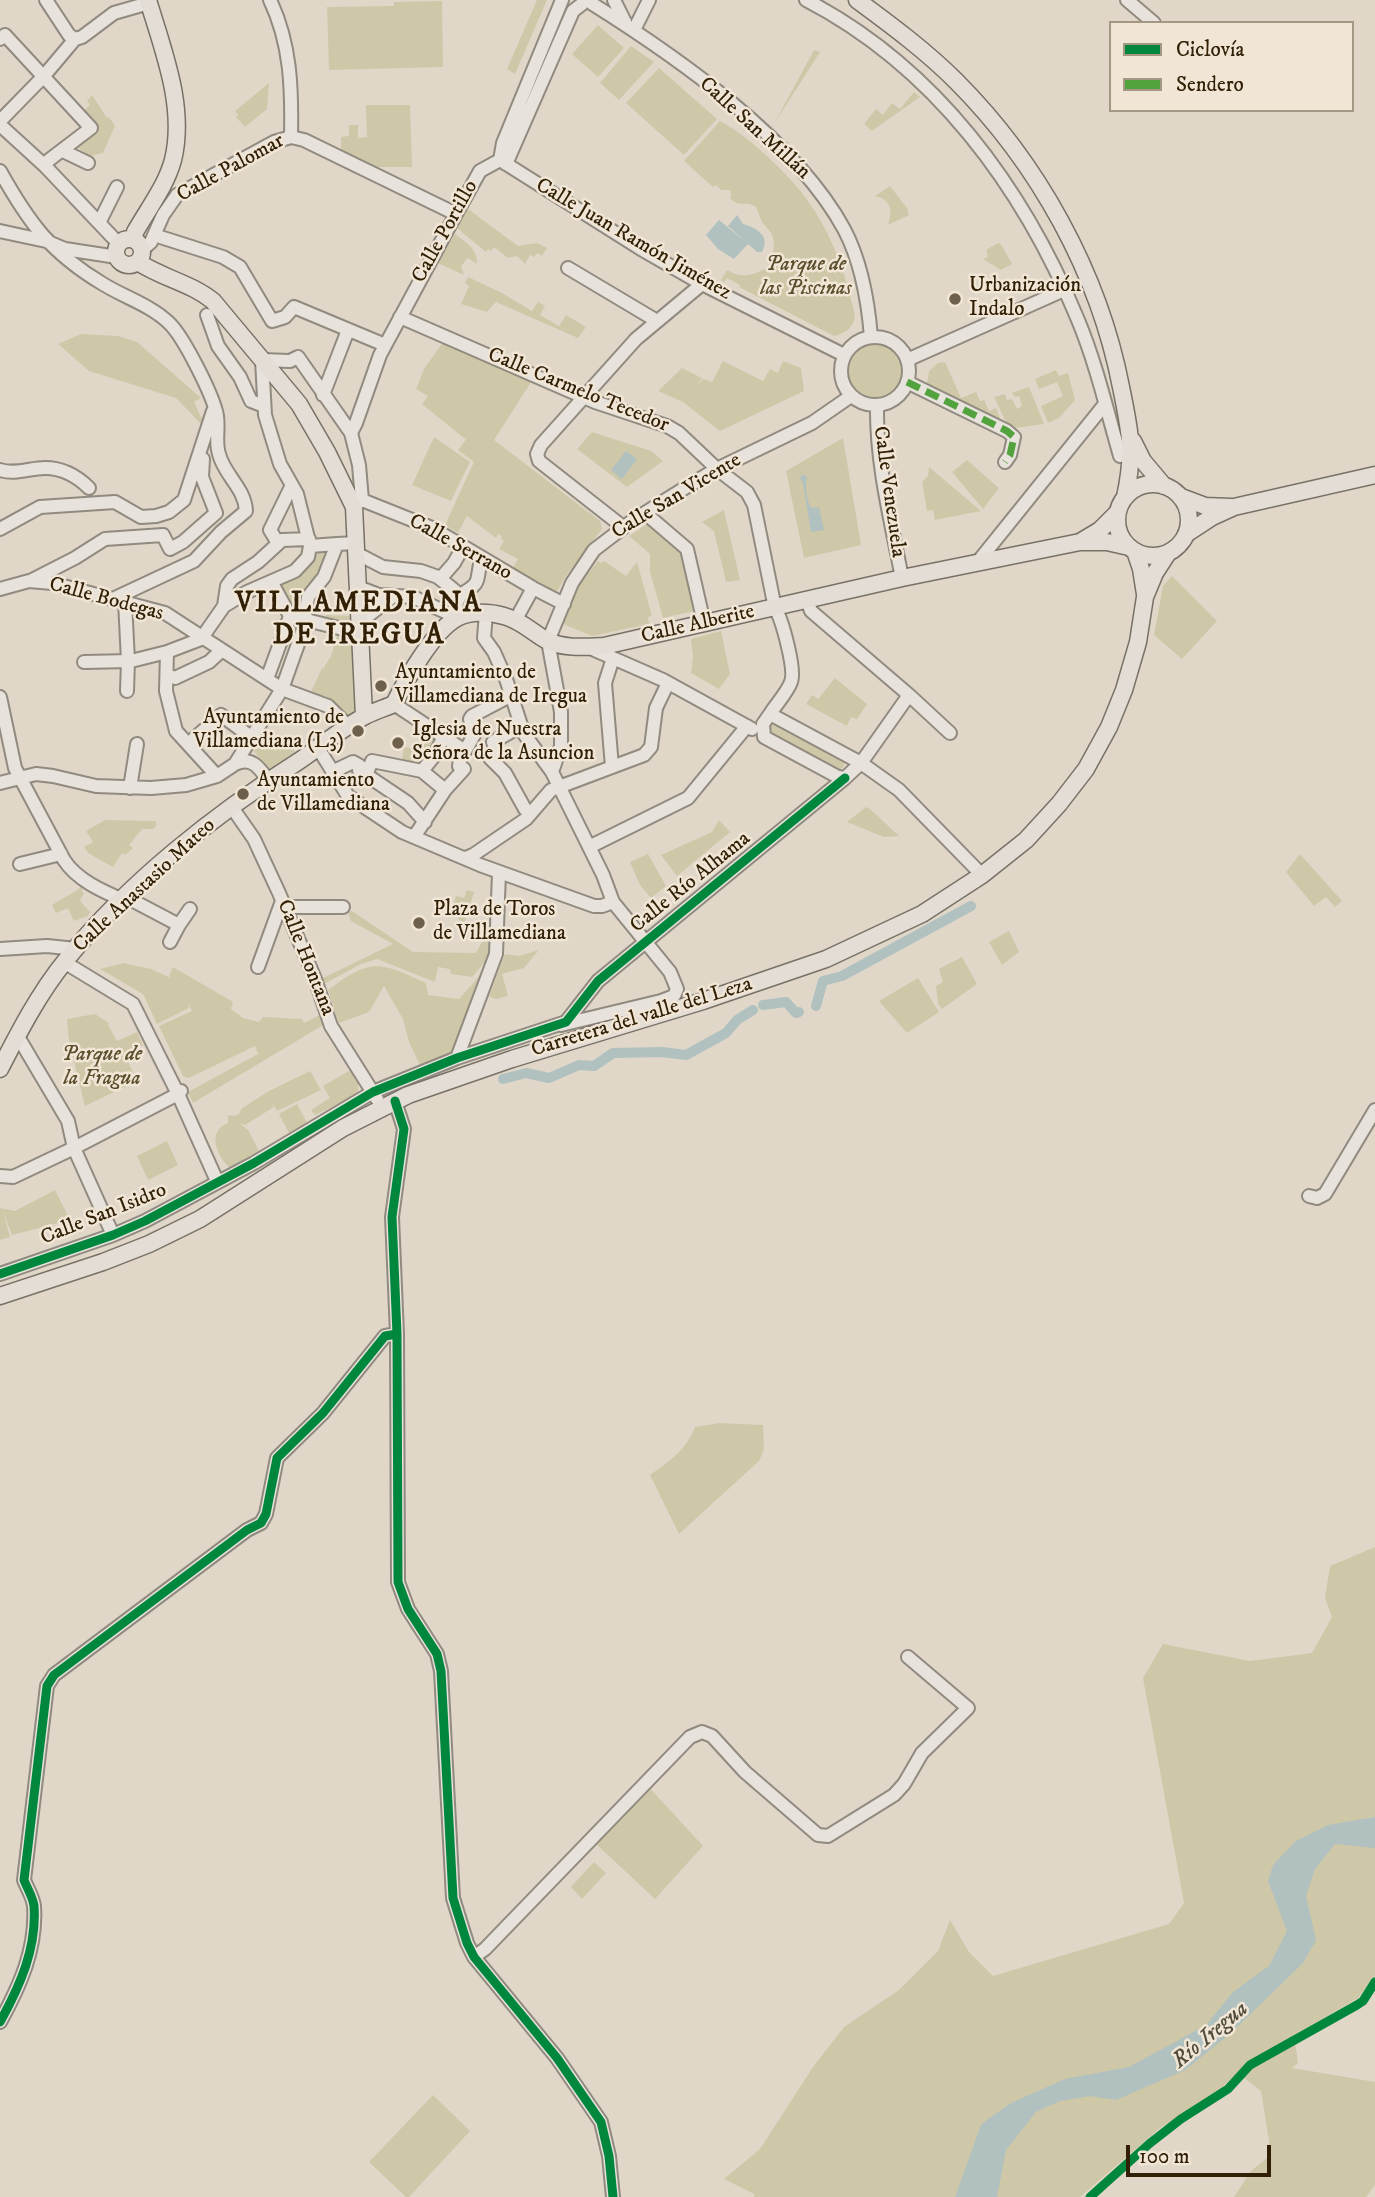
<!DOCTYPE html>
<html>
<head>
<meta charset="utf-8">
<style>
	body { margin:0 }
	#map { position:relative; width:1375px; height:2197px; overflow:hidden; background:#e0d7c9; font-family:"IM FELL DW Pica",serif }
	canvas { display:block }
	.legend { position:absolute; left:1109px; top:21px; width:245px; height:91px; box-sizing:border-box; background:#f1e6d6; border:2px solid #a49783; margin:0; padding:9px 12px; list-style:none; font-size:21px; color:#312006 }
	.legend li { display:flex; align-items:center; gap:14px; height:35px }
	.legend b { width:35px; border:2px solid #a49783 }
	.scale { position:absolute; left:1126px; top:2145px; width:145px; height:32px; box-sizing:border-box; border:4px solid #312006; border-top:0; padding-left:9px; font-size:21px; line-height:24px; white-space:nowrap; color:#312006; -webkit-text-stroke:5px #f1e6d6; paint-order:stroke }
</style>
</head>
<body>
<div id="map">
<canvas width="1375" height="2197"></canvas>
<ul class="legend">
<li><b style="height:9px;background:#00873e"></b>Ciclovía</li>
<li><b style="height:9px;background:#52a23d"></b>Sendero</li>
</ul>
<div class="scale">100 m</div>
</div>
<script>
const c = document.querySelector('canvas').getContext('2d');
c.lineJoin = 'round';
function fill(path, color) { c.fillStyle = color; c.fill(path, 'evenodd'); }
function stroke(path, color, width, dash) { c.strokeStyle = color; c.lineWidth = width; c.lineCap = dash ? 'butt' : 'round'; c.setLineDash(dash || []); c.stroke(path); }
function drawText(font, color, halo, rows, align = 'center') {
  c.font = font + ' "IM FELL DW Pica",serif'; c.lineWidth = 5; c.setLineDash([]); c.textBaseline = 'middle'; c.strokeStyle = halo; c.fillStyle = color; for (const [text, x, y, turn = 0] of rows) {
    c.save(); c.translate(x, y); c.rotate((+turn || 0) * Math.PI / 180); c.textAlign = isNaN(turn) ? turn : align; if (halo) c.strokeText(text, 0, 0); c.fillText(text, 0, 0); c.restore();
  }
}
fill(new Path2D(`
	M537,0h10l-32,74 -8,-5z
	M442,1l1,66 -114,3 -2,-63 67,-1v-4z
	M598,25l26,23 -26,29 -26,-23z
	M631,46l23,16 -35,38 -19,-17z
	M814,50l6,2 -46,72z
	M659,68l58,51 -33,36 -58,-52z
	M269,83l-2,26 -22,18 -9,-10 2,-2 -3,-4z
	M914,92l6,5 -48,34 -8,-7 12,-15 7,6 9,-12 8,6z
	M92,95l15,23 2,-1 6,9 -12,27 -13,3 -16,-11 20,-17 -12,-16 8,-7 -3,-4z
	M366,105h44l2,62h-36l-35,-17v-13l8,-1v-11h9v13l9,-1z
	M720,121c27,14 58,44 78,67 26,31 44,72 53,112 2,6 5,14 3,21 -3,9 -12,13 -20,15l-95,-49 1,-2 -13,-7 -3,4 -3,-2 6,-10c16,10 27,4 40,-2l6,-13 1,-12 -2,-9 -10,-12 -6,-15 -6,-3c-10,-1 -12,2 -20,-6l1,-4 -1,-4h-9l-5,-5 -3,2 -29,-26z
	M890,186l17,22 2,7 -21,10c4,-13 5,-25 -13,-29z
	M468,209l50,37 19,-3 10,5 -5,8 -5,-3 -3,4 -4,-2 -5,9 -8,-8 -9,2 -14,-11 -3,4 -3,-2 -2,3 -29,-24z
	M455,234c12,9 22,14 22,30l-9,-6 -7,8 3,9 -26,-12z
	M998,243l3,1 11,20 -11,6 -18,-11 5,-2 -2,-7z
	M468,277l34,16 30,18 6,-9 7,4 -5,9 19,11 7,-11 20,12 -8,11 -82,-36 -9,10 -26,-8 8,-18 -4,-3z
	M81,334l37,2 19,6 64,56 -7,4 7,15 5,1 -2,9 -28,-29 -87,-27 -31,-27z
	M444,341l89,38 -39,61 106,81 2,8 -37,48 -10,19 -44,-24 7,-13 -19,-10 5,-8 -3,-2 1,-3 -4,-2 -2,4 -29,-22 -9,17 -13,-8 29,-63 -16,-12 10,-13 -3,2 -43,-35 6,-8 -12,-7 8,-20z
	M848 372a28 28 0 1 1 56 0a28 28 0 1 1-56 0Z
	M723,361l40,20 7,-12 8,4 5,-12 18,7 3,23 -84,40 -37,-29 -25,-11 24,-23 20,10 -5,7 6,-6 9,3z
	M945,362l16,36 15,-6 4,9 4,-1 5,11 7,-3 5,13 -74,-38 2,-12 9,-8z
	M1056,370l3,6 9,-3 7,27 -16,18 -11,5 -7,-17 22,-10 -6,-14 -18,7 -4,-10z
	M1029,387l15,37 -29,4 -9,-6 -12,-25 11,-3 2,6 5,-1 5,10 5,-3 -3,-10 -4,1 -3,-4z
	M592,432l59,19 12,10 -36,26 -50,-38z
	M434,437l36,25 -19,39 -39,-16z
	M843,438l18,107 -57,13 -18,-87z
	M967,460l32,28 -16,21 -31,-37z
	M929,467l52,44 -46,9 -2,-10 -6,1 -5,-29 6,-6z
	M724,510l16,70 -14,2 -12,-51 -12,-9z
	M647,524l34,27 14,60 -32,7 -13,-46v-18l-21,-18z
	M313,548h20l-12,28 -16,18 -5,15 -6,1 -14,-16 2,-10 17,-10z
	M598,561l3,2 3,-2 22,15 11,-14 15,54 -4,1 1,7 -57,12 -29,-12 14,-36z
	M1172,576l45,45 -35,38 -28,-24 9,-49z
	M326,615l25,1 7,86 -2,7 -6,6 -7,-1 -17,-18 -16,-2 12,-26 1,1 8,-13 7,-24 -15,-6z
	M721,631l9,43 -11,15 -28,-16 2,-16 -2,-18z
	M835,678l32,26 -10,15 -6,-2 -4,9 -41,-22 6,-9 6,4z
	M775,722l68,35 1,9 -6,6 -67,-33 -3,-11z
	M425,731l10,8c-6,22 -12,25 -34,25l3,-17 15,3 3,-17z
	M264,740l11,11 11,-10 12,14 -26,19 -19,-24z
	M866,807l4,2 29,27 -15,1 -37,-15z
	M105,820l50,1 2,4 -4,4h-11l-13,16 4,3 -8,7 -3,-2 -9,14 -25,-14 -4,-6 9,-5 -7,-11z
	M719,820l11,12 -53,44 -16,-21 51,-23z
	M648,854l18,32 -15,12 -11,-13 -10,-23z
	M1300,854l42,47 -7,6 -9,-10 -12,9 -28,-34z
	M81,885l3,2 -2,4 2,2 -4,8 10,11 -2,4 -14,5 -6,-13 -12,5 -4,-8 27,-16z
	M467,890l7,2 -10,32 -13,-13 5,-15 8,2z
	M352,911l61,41 63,1 6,-11 6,-3 2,17 -18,21 -21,-3 -1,-5 -12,-2 -3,15 -58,-23 -16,5 -37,20 -3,-5 72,-35 -42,-23 -3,-9z
	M1009,931l10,21 -17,13 -13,-23z
	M539,950l-15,18 -22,6 6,22 -11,3 -8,-2 16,-43 14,2z
	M962,957l15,27 -35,25 -4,-5 -2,-18 7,-4 -4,-13z
	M123,963l28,6 20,9 -2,-2 4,-9 60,35 -2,7 12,9 16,4 4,-5 39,2 2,4 16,-8 5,9 -132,79 -5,-11 70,-38 -3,-8 -66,32 -6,-2 -24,-50 33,-15 -4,-8 1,5 -32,16 -14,-30 -43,-25z
	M491,963l-35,87 -7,5 -28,12 -12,-25 -6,-23 -19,-33 -15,26 -30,11 -11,-33c43,-32 50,-29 98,-7l2,12 31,4z
	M918,978l21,34 -32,21 -28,-32z
	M95,1014l14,9 -1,2 9,16 20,-9 6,13 -18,10 12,26 -52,25 -16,-65 -2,-22z
	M351,1070l7,11v10l-5,6 -38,18 -4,-5 19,-12 -7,-12z
	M310,1071l11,19 -44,21 -7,-13 4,9 -29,18 -6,-2 9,7 11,21 -12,10 -17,7c-13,-11 -24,-37 -2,-45v-8l7,1 5,-3 1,-4 26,-17z
	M297,1104l10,19 -18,10 -10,-19z
	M167,1141l11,24 -30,15 -11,-24z
	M55,1190l15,30 -58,15 -9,-24 7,26 -10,3v-32l15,3z
	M719,1423l44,2 1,24 -5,12 -80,73 -29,-59c19,-13 37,-26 45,-48z
	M1375,1547v429l-17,22 -64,37 4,28 -6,5 83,14v103l-9,12h-132l17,-26 17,-14 1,-16 -8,-50 -23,-18 -27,24 -51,31 -80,69h-326v-3l-30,-15 36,-30 53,-82 31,-40 55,-37 39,-39 12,-31 19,32 24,24 176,-52 15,-21 -41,-225 20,-34 87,17 62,-8 20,-36 -7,-19 5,-32z
	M647,1785l56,61 -48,53 -61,-57z
	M594,1862l12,11 -24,26 -11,-12z
	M433,2095l37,36 -61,66h-3l-37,-35z`), '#cec8a8');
fill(new Path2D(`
	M737,215l6,9c13,4 28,11 19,28h-5l-9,-8 -14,15 -16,-10 -12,-14 13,-15 28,23 -19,-17z
	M626,451l11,8 -15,20 -11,-9z
	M802,474l5,3c-2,11 -1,21 4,31l8,-1 5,23 -13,2 -8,-49 -3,-4z
	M1375,1817v31l-40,-4 -20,25 -9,27 10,44 -13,23 -72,70 -46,37 -69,30 -26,-4 -30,5 -24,11 -30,38 -9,47h-42l26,-72 7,-6 23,-16 54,-24 64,-12 77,-42 27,-33 36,-26 18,-35 -19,-50 5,-16 23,-24 32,-16z`), '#b0c1c0');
stroke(new Path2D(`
	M763,1005l23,-3 10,11 3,-1
	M816,1006l7,-25 19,-5 129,-70
	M503,1079l23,-6 23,5 30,-13 15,1 19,-13 49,-1 24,3 40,-22 11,-13 16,-10`), '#b0c1c0', 10);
const minor = new Path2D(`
	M46,0l23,35 6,4
	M270,0c21,44 22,89 21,137
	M614,0l11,22
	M806,0c129,67 217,187 272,320 18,43 29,91 42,136
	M1127,0l27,23
	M591,3c86,54 204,136 253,226 17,32 24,71 27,108
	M634,30l15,-30
	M0,39l5,-4 86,93 -42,32 -4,6
	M0,121l43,-44 32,-38 7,-2 32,-24 35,-10
	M0,125l45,41 74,78
	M63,151l25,12
	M500,160l141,89 61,35 142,71
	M500,160l3,-17 59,-143
	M506,164l67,-153 9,-7
	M0,171c29,52 51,82 103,113 21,13 47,21 65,38 15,13 46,75 49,94 2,13 -2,26 2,38 5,21 26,34 27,57l-25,21 -27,29 -79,37
	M99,223l18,-36
	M0,231l46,10 19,8 52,8
	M154,235l69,22 17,10 32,54 13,-4 9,-10 91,38
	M142,250l9,-8 12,-27 14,-20 97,-53 17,-5 13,3 152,74
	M568,268l89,53
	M207,315l11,31 22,31 11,24 13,5
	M400,317l195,85 72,24 12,7 38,36 30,23 7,13 21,103c7,11 21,62 16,74 -4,11 -15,22 -21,32
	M841 371a34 34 0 1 1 68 0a34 34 0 1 1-68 0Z
	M907,360l157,-70
	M907,382l100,49 7,6 -4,18 -5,7
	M323,395l25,-65
	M877,405c-1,58 14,116 25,173
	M351,433l5,-10 24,-68 76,-141 24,-43 20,-11
	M0,470c15,5 30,-2 45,-2 17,0 32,8 44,20
	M357,504l5,-4 70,28 101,60 31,16
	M645,513l42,36 17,74
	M623,527l-84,-66 -2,-7 4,-9 95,-106 66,-55
	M0,529l40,-22 75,-5 26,15 15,-1 13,-4 15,-12 29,-89
	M278,543l-8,-13 22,-45
	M310,546l27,-2
	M358,554l25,13 38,4 17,6 22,18
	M977,563l128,-159
	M440,579l14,-16 9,-16
	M30,581l45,-23 30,-19 58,-4 7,14 13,-7 33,-29 -14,-36 1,-18
	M272,583l18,33 69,17
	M358,587l21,8 34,2 39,18
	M0,589l29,-8 23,2 113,30 117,76 46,17 21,21
	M807,600l4,11 98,84 41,38
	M125,601l3,60 -1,30
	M224,606l3,-20 5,-7 26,-17 24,-22 27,-1
	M486,613l-2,25 10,14 12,27 15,46 -2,2 33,45 51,103 10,27 57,70 7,17 -3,7 -13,5 -100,24
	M515,621l18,-33
	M450,623l10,-28c25,-14 14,-15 22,-37
	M359,627l5,-8 28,-22
	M590,648l73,32 89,49
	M167,652l-1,39 10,40 41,45
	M84,662l47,-1 36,-9 34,-13 23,-33 23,-14 48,-21 13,-14 2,-11 -13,-52 -17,-30 -15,-49 -3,-55 28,1 8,-4 53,76 8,32 3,35
	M167,675l8,3 34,-16 12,-11
	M267,679l23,-63
	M909,695l-48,68 -16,15 -7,-1 -74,-40 -1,-13 7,-10 91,49 38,27 83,85
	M0,697l15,71 49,92c13,20 38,31 59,40
	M394,704l71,47
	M474,735l-4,-16 2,-3 38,-20
	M443,738l-8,17 -13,16 23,19
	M493,742l2,6 -5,10 15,15 20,36 5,4
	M493,742l26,-15
	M188,744l33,-29 30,22
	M318,748l30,48 54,36 78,33 114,41h8l11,-4
	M235,764c16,-8 24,3 33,16
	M612,767l-7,-84 8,-25
	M332,772l21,-10 7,4 -1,4 49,33 17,19
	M552,772l9,-26v-34l-13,-71 24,-58 22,-33 38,-29 56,-35 29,-17 95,-46 39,-27
	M366,775l6,-14 50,10
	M0,783l36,-9 17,2 43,10 55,2 35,-3 31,-9 18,-12 47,-75 21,-59 5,-33 16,-20 13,-33 20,-1
	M130,788l7,-44
	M231,806l23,33 25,54 36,86 16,47 46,73
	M414,837l31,-47 19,-21 -5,-3 1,-6 14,-25
	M589,847l99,-49 59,-72
	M465,858l8,-3 53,-36 25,-29 93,-35 7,-8 5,-39 12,-25
	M20,864l41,-10
	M126,897l53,28 -9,17
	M285,907h58
	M179,925l11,-16
	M0,949l47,-3 29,3
	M258,967l24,-66
	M17,1035l51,86 6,27 39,87
	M457,1058l39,-104 3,-82
	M181,1091l-3,3 39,87
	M395,1101l9,28 -12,88 5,117 1,248 10,27 29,45 4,17 12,227 14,45 7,14 83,101 44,64 8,34 4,41
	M0,1176l13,1 61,-29 104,-54 -45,-90 -69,-42
	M1309,1196l8,2 8,-4 50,-84
	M0,1274l113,-39 32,-14 109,-58 119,-71 84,-34 109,-36 32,-41 247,-203
	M474,1957l11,-8 205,-212 12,-5 10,4 33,36 73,63 10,1 66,-41 10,-11 18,-31 46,-45 -60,-51
	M0,2022c20,-36 37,-74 34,-116 -1,-9 -7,-18 -10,-26l23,-194 7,-11 193,-145 14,-7 5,-9 11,-56 46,-45 62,-77 12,-2`);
const major = new Path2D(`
	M857,0c34,25 69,51 99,81 82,82 143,192 165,306 9,44 14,65 4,110
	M116 252a13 13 0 1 1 26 0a13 13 0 1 1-26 0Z
	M134,240l1,-8c13,-23 31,-46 38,-72 13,-53 -10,-110 -25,-160
	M138,262c24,16 53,21 75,39l86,103 28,48 27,55 10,209
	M1133,441l10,20 21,25
	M1117 520a36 36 0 1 1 72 0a36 36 0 1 1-72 0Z
	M1181,497l24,9 26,1
	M1186,534l26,-17 22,-10 141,-32
	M1080,542l20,-12 18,-18
	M1135,551l6,18 4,25
	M0,1069c19,-37 39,-76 66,-109 62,-77 149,-146 233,-199 22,-15 43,-33 66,-45 9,-5 20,-8 29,-12 12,-24 39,-73 63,-86 13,-7 33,-6 47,-2 16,4 28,16 42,24 17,9 39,7 58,6l298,-68 178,-36h27l22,5
	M0,1296l103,-34 46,-18 51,-25 143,-91 65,-33 104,-36 191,-58 123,-42 96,-45 60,-39 44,-35 33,-36 27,-35 23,-42 15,-37 14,-48 7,-45 10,-24 13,-20`);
stroke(minor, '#918a7f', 16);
stroke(major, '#787165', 19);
stroke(minor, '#e7e2dc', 12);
stroke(major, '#e3ddd6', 16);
stroke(new Path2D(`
	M907,382l100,49 7,6 -4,18 -5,7`), '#52a23d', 7, [14, 7]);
stroke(new Path2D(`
	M395,1101l9,28 -12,88 5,117 1,248 10,27 29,45 4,17 12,227 14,45 7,14 83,101 44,64 8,34 4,41
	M0,1274l113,-39 32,-14 109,-58 119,-71 84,-34 109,-36 32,-41 247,-203
	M0,2022c20,-36 37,-74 34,-116 -1,-9 -7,-18 -10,-26l23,-194 7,-11 193,-145 14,-7 5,-9 11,-56 46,-45 62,-77 12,-2
	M1090,2197l59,-53 32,-25 47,-30 22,-24 107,-60 6,-4 12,-19`), '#00873e', 9);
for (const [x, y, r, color] of [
	[955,299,7,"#6e604a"],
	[381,686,7,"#6e604a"],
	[358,731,7,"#6e604a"],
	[398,743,7,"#6e604a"],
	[243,794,7,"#6e604a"],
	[419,923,7,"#6e604a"]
]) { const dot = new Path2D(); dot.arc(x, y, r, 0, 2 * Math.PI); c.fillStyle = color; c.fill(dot); stroke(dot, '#f1e6d6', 2.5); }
drawText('21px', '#312006', '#f1e6d6', [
	["Calle San Millán",754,129,42],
	["Calle Palomar",231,169,-29],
	["Calle Portillo",446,232,-61],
	["Calle Juan Ramón Jiménez",633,240,30],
	["Calle Carmelo Tecedor",578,391,22],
	["Calle Venezuela",888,492,82],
	["Calle San Vicente",677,497,-31],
	["Calle Serrano",460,548,29],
	["Calle Bodegas",106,600,15],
	["Calle Alberite",698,625,-13],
	["Calle Río Alhama",691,883,-39],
	["Calle Anastasio Mateo",145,886,-43],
	["Calle Hontana",305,958,68],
	["Carretera del valle del Leza",642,1018,-17],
	["Calle San Isidro",104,1215,-22]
]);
drawText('italic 21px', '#5c4f2e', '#f1e6d6', [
	["Parque de",806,266],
	["las Piscinas",806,290],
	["Parque de",102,1056],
	["la Fragua",102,1080]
]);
drawText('21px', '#312006', '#f1e6d6', [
	["Urbanización",969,287],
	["Indalo",969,311],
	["Ayuntamiento de",395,674],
	["Villamediana de Iregua",395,698],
	["Ayuntamiento de",344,719,"right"],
	["Villamediana (L3)",344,743,"right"],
	["Iglesia de Nuestra",412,731],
	["Señora de la Asuncion",412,755],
	["Ayuntamiento",257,782],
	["de Villamediana",257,806],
	["Plaza de Toros",433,911],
	["de Villamediana",433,935]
], 'left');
drawText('italic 23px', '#514d3d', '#f1e6d6', [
	["Río Iregua",1211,2036,-40]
]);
c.letterSpacing = '2px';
drawText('bold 28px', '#312006', '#f1e6d6', [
	["VILLAMEDIANA",359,605],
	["DE IREGUA",359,637]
]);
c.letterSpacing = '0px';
</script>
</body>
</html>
